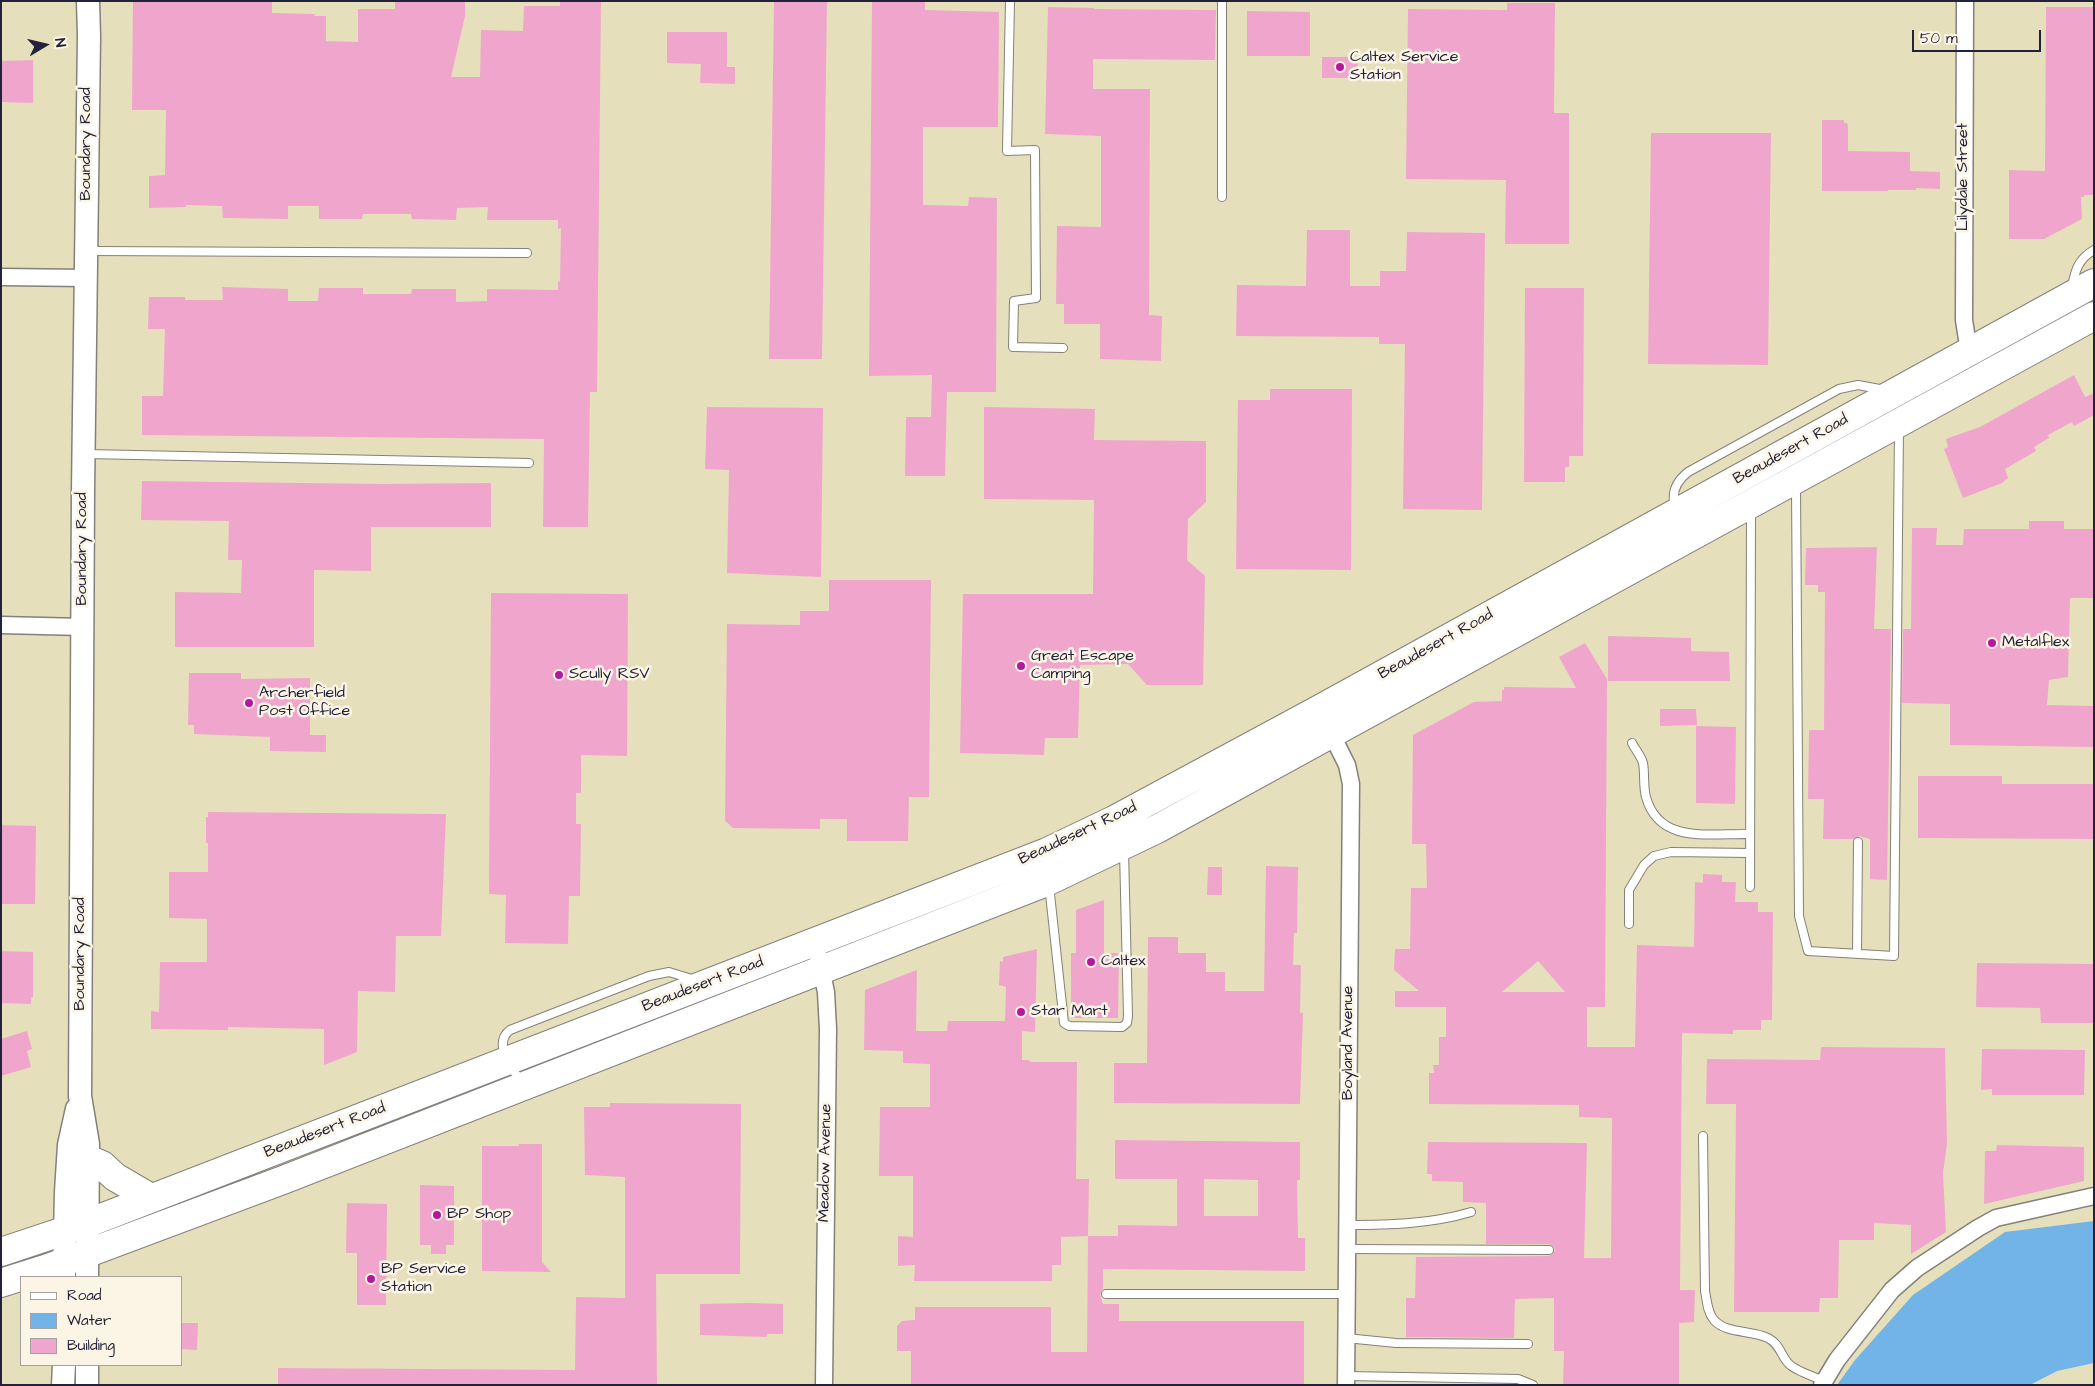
<!DOCTYPE html>
<html>
<head>
<meta charset="utf-8">
<style>
	body { margin:0 }
	#map { position:relative; width:2095px; height:1386px; overflow:hidden; background:#e6dfbb; font-family:"Architects Daughter",sans-serif }
	canvas { display:block }
	.frame { position:absolute; inset:0; border:2px solid #22223b; pointer-events:none }
	.legend { position:absolute; left:20px; top:1276px; width:162px; height:90px; box-sizing:border-box; background:#fcf5e5; border:1px solid #a5a1a1; margin:0; padding:6px 9px; list-style:none; font-size:15px; color:#22223b }
	.legend li { display:flex; align-items:center; gap:10px; height:25px }
	.legend b { width:25px; border:1px solid #a5a1a1 }
	.north { position:absolute; left:20px; top:20px; width:50px; height:50px; -webkit-text-stroke:4px #fcf5e5; paint-order:stroke; rotate:81deg; font-size:14px; font-weight:700; line-height:20px; text-align:center; color:#22223b }
	.north::after { content:''; display:block; margin:auto; width:18px; height:22px; background:#22223b; clip-path:polygon(50% 0,100% 100%,50% 72%,0 100%) }
	.scale { position:absolute; left:1912px; top:30px; width:129px; height:22px; box-sizing:border-box; border:2px solid #22223b; border-top:0; padding-left:6px; font-size:15px; line-height:18px; white-space:nowrap; color:#22223b; -webkit-text-stroke:4px #fcf5e5; paint-order:stroke }
</style>
</head>
<body>
<div id="map">
<canvas width="2095" height="1386"></canvas>
<div class="frame"></div>
<ul class="legend">
<li><b style="height:6px;background:#fff"></b>Road</li>
<li><b style="height:14px;background:#72b4e7"></b>Water</li>
<li><b style="height:14px;background:#f0a6cc"></b>Building</li>
</ul>
<div class="north">N</div>
<div class="scale">50 m</div>
</div>
<script>
const c = document.querySelector('canvas').getContext('2d');
c.lineJoin = 'round';
function fill(path, color) { c.fillStyle = color; c.fill(path, 'evenodd'); }
function stroke(path, color, width, dash) { c.strokeStyle = color; c.lineWidth = width; c.lineCap = dash ? 'butt' : 'round'; c.setLineDash(dash || []); c.stroke(path); }
function drawText(font, color, halo, rows, align = 'center') {
  c.font = font + ' "Architects Daughter",sans-serif'; c.lineWidth = 5; c.setLineDash([]); c.textBaseline = 'middle'; c.strokeStyle = halo; c.fillStyle = color; for (const [text, x, y, turn = 0] of rows) {
    c.save(); c.translate(x, y); c.rotate((+turn || 0) * Math.PI / 180); c.textAlign = isNaN(turn) ? turn : align; if (halo) c.strokeText(text, 0, 0); c.fillText(text, 0, 0); c.restore();
  }
}
fill(new Path2D(`
	M2094,1221v142l-37,8 -27,14h-193l18,-25 58,-65 92,-63z`), '#72b4e7');
fill(new Path2D(`
	M133,1h139v12l43,1 -1,2h12v25l32,1v-33h37v-8h70v15l-14,61h29l1,-47 42,1 1,-25h36v-5h41l-4,391h-7l-2,135h-45l1,-88 -402,-4v-39h21l2,-67h-17l1,-32h36v3h38l-1,-13 66,2v12h30l1,-13h44v6h48l1,-5h44v13l31,-1v-12l71,1v-8l2,-1 1,-53 -3,1v-9h-71l1,-13 -31,1 -1,12 -44,-1 -1,-5h-48l-1,5h-43v-13h-31v13l-65,-1 -1,-12 -36,-1v2l-37,1v-32l16,-1 1,-65h-34z
	M774,1h53l-5,358h-53z
	M872,1h53v9l74,2 -1,115h-75v78l45,1 1,-9 28,1 -1,194h-49l-2,84h-40l1,-59h25l1,-42 -63,1z
	M1507,3h48l-1,110h15v131h-64l1,-64 -100,-1 2,-170 99,1z
	M1048,7l46,1v1l122,1 -1,50 -122,-1v30h57l-1,226 13,1 -1,45 -61,-2v-35h-36v-20h-8l1,-78 44,1v-91l-56,-2z
	M2046,7h48v188h-10v2h-3l1,22 -38,20h-35v-69l36,1z
	M1247,11l63,1v44h-63z
	M667,32h60v35h8v17l-35,-1 1,-19 -34,-1z
	M1322,57h36l-1,21h-35z
	M33,60v43l-32,-1v-41z
	M1822,120h22v3h3l1,3v25l62,1v19l30,1v17l-24,-1v2h-28v1h-66z
	M1651,133h120l-3,232 -120,-1z
	M1307,230h43v56h30v-15h26l1,-39 78,1 -3,277 -79,-1 2,-165h-26v-7l-143,-1 1,-51 69,1z
	M1525,288h59l-1,168h-14v11h-4v15h-41z
	M2074,375l11,22 9,-4v22l-20,11 -2,-4 -24,13 1,3 -15,9 2,4 -31,18 3,9 -6,5 -39,15 -19,-49 4,-2 -2,-8 34,-12z
	M1270,389h82l-1,181 -115,-1 2,-169h32z
	M707,407l116,1 -2,169 -94,-4 2,-103 -24,-1z
	M984,407l111,2 -1,31 112,1v61l-18,17 -1,41 18,16 -2,109h-56l-19,-21 -48,1 -2,73h-33l-1,17 -84,-2 3,-159h130l1,-94 -110,-1z
	M142,481l240,3 109,-1v44h-120v44l-57,-1v77h-139v-55l66,1 1,-33h-14l1,-39 -88,-1z
	M2029,521h35v8h30v69h-24l-2,79 -19,3 -2,25 47,1v41l-144,-2v-41l-48,-1 1,-74h8l1,-101h25l-1,17h27l1,-16h65z
	M1877,547l-3,82h17l-4,251 -17,-1v-40l-11,-3 -5,3h-31l1,-40h-16l1,-69h15l1,-138h-7v-7h-13l1,-37z
	M829,580h102l-2,217h-20l-1,44h-61v-22h-27v10l-87,-1 -8,-7 2,-197 73,1v-14h29z
	M491,593l137,1 -1,162 -46,-1v38h-5v31h5l-1,72h-11l-1,48 -63,-1 1,-48 -17,-1z
	M1608,636l83,2v13l38,1 1,29h-122z
	M1585,643l22,36 -2,328h-18v40h48l2,-102 57,2 1,-65 8,1v-9l19,1v7h14l-1,20h23v10h15l-1,108h-11v10h-28v4l-51,-1 -2,257h15l-1,32 -15,1v62h-116l1,-34h-10v-53l-39,1 -1,39 -108,-1v-39h9l1,-41 133,-1 6,-5 -1,-4 -5,-3h-63v-41l-23,-1v-20l-31,-1v-7h-5l1,-32 159,1 -3,115h27l1,-140 -33,-1v-12l-150,-1v-31h5l-1,-8h6v-28h7v-30h-51v-16h24l-25,-21 1,-21h15l1,-61h16l-1,-44h-14l1,-109 61,-33 28,-1v-11h2v-3l72,1 -17,-31zM1538,961l27,31h-63z
	M189,673h52v6l69,-1v57h16v17l-56,-1v-14l-76,-3v-9h-6z
	M1660,709h36l1,16 -37,1z
	M1696,726l40,1 -1,77 -39,-1z
	M1918,776h84v8h92v55l-176,-1z
	M208,812l238,2 -5,122h-45l-1,56 -37,-1 -1,61 -33,13v-36l-96,-2v3l-77,-1v-18l8,1 1,-50h47v-43l-38,-1v-46h39v-29h-2v-26h2z
	M1,825l35,1 -1,78h-34z
	M1266,866l32,1 -1,66h-3l-1,32h8l-1,48h3l-3,91 -186,-1v-40h33l1,-126h30v16h28v19h19v19h39z
	M1208,867h14v28h-15z
	M1104,900v53h15l-1,65h-47v-65h5v-43z
	M1037,949l-2,83 -13,-1v29h6l3,2h46l-1,117h13l-1,57 -27,1v28h-9v16h-138l1,-16 -17,1v-30l15,1v-61h-34l1,-69h50v-43l-27,-1v-12l-39,-1 1,-60 52,-20 -1,61h31l1,-10h57l1,-34 -7,-2 1,-24 3,1v-5z
	M1,951l32,1v45h-2v7l-30,-1z
	M1977,963l117,1v59h-53l-1,-15 -64,-1z
	M27,1031l5,18 -5,2 4,16 -30,9v-37z
	M1821,1047l124,1 2,96 -4,29 3,59 -35,22v-29l-37,-2v17h-35l-1,58h-18l-1,14h-85l2,-208h-30l1,-45 113,1z
	M1982,1049l103,1 -1,45h-92v-6l-11,1z
	M610,1103l131,1 -1,170h-84l1,111h-379v-17l297,2 1,-73 49,1v-121l-40,-2 -1,-68h26z
	M1115,1140l185,2v38h-3l1,58h7v33l-202,-2v20l-3,5 3,10h16v17h185v64h-393v-34h-14v-25l5,-5 13,-1v-13h136v45h36l1,-116h30v-11l59,1v-47h-62zM1204,1179l54,1v36h-54z
	M519,1144h23v118l9,10 -69,-1v-125h37z
	M1997,1145l87,2v34l-100,23 1,-53h11z
	M420,1185l34,1v59h-8v9h-15v-9h-11z
	M347,1203l40,1 -1,101h-29v-52h-11z
	M751,1303l32,1v30h-16v3l-67,-2v-31z
	M181,1323h17l-1,27 -16,-1z`), '#f0a6cc');
const service = new Path2D(`
	M1010,1l-3,150 28,-1 1,148 -22,3 -1,46 50,1
	M1222,197v-196
	M89,251l438,2
	M2072,287c3,-16 6,-28 22,-37
	M86,454l443,9
	M1796,486l3,430 9,35 86,5 5,-528
	M1688,535c-12,-24 -25,-43 0,-63l151,-83 19,-4 27,5
	M1632,743c3,6 9,13 11,20 2,11 0,23 3,34 13,48 65,36 104,37
	M1049,885l15,138 5,3 53,1 5,-4 1,-7 -4,-165
	M1750,887l1,-375
	M1629,924v-34l15,-25 10,-9 17,-4 79,1
	M1857,954l1,-112
	M522,1080c-12,-10 -29,-37 -12,-50l139,-54 20,-4 26,8
	M1703,1136l2,155c2,9 2,21 9,29 12,14 38,10 54,18 12,6 13,18 21,26 7,7 26,13 35,17
	M1347,1225c42,0 84,-1 124,-13
	M1347,1249l202,1
	M1106,1294h241
	M1346,1338l50,5 132,1
	M1346,1376l172,3 15,6`);
const minor = new Path2D(`
	M1965,1l-1,319 5,32
	M1,277l85,1
	M1,625l82,2
	M1328,727l19,38 4,19 -5,601
	M815,942l11,50 2,37 -4,356
	M1822,1385l15,-25 55,-70 25,-22 61,-40 18,-10 98,-22`);
const secondary = new Path2D(`
	M64,1277l2,-85 3,-47 8,-36
	M87,1277l1,-133 -8,-48 3,-605 6,-455 -1,-35
	M63,1385l1,-20
	M87,1385v-20`);
const trunk = new Path2D(`
	M88,1159l14,6 13,12 36,21
	M1,1252l87,-29 959,-371 67,-32 204,-110 776,-427
	M1,1283l47,-15 235,-88 761,-297 113,-54 937,-513`);
stroke(service, '#84807b', 10);
stroke(minor, '#84807b', 19);
stroke(secondary, '#84807b', 25);
stroke(trunk, '#84807b', 30);
stroke(service, '#fff', 8);
stroke(minor, '#fff', 16);
stroke(secondary, '#fff', 22);
stroke(trunk, '#fff', 28);
for (const [x, y, r, color] of [
	[1340,67,5,"#b5179e"],
	[1992,643,5,"#b5179e"],
	[1021,666,5,"#b5179e"],
	[559,675,5,"#b5179e"],
	[249,703,5,"#b5179e"],
	[1091,962,5,"#b5179e"],
	[1021,1012,5,"#b5179e"],
	[437,1215,5,"#b5179e"],
	[371,1279,5,"#b5179e"]
]) { const dot = new Path2D(); dot.arc(x, y, r, 0, 2 * Math.PI); c.fillStyle = color; c.fill(dot); stroke(dot, '#fcf5e5', 2); }
drawText('16px', '#22223b', '#fcf5e5', [
	["Caltex Service",1350,58],
	["Station",1350,76],
	["Metalflex",2002,643],
	["Great Escape",1031,657],
	["Camping",1031,675],
	["Scully RSV",569,675],
	["Archerfield",259,694],
	["Post Office",259,712],
	["Caltex",1101,962],
	["Star Mart",1031,1012],
	["BP Shop",447,1215],
	["BP Service",381,1270],
	["Station",381,1288]
], 'left');
drawText('16px', '#22223b', '#fcf5e5', [
	["Boundary Road",87,144,-90],
	["Lilydale Street",1964,177,-90],
	["Beaudesert Road",1791,450,-29],
	["Boundary Road",83,549,-90],
	["Beaudesert Road",1436,645,-29],
	["Beaudesert Road",1078,834,-25],
	["Boundary Road",81,954,-90],
	["Beaudesert Road",703,985,-21],
	["Boyland Avenue",1349,1043,-90],
	["Beaudesert Road",325,1131,-21],
	["Meadow Avenue",826,1163,-89]
]);
</script>
</body>
</html>
